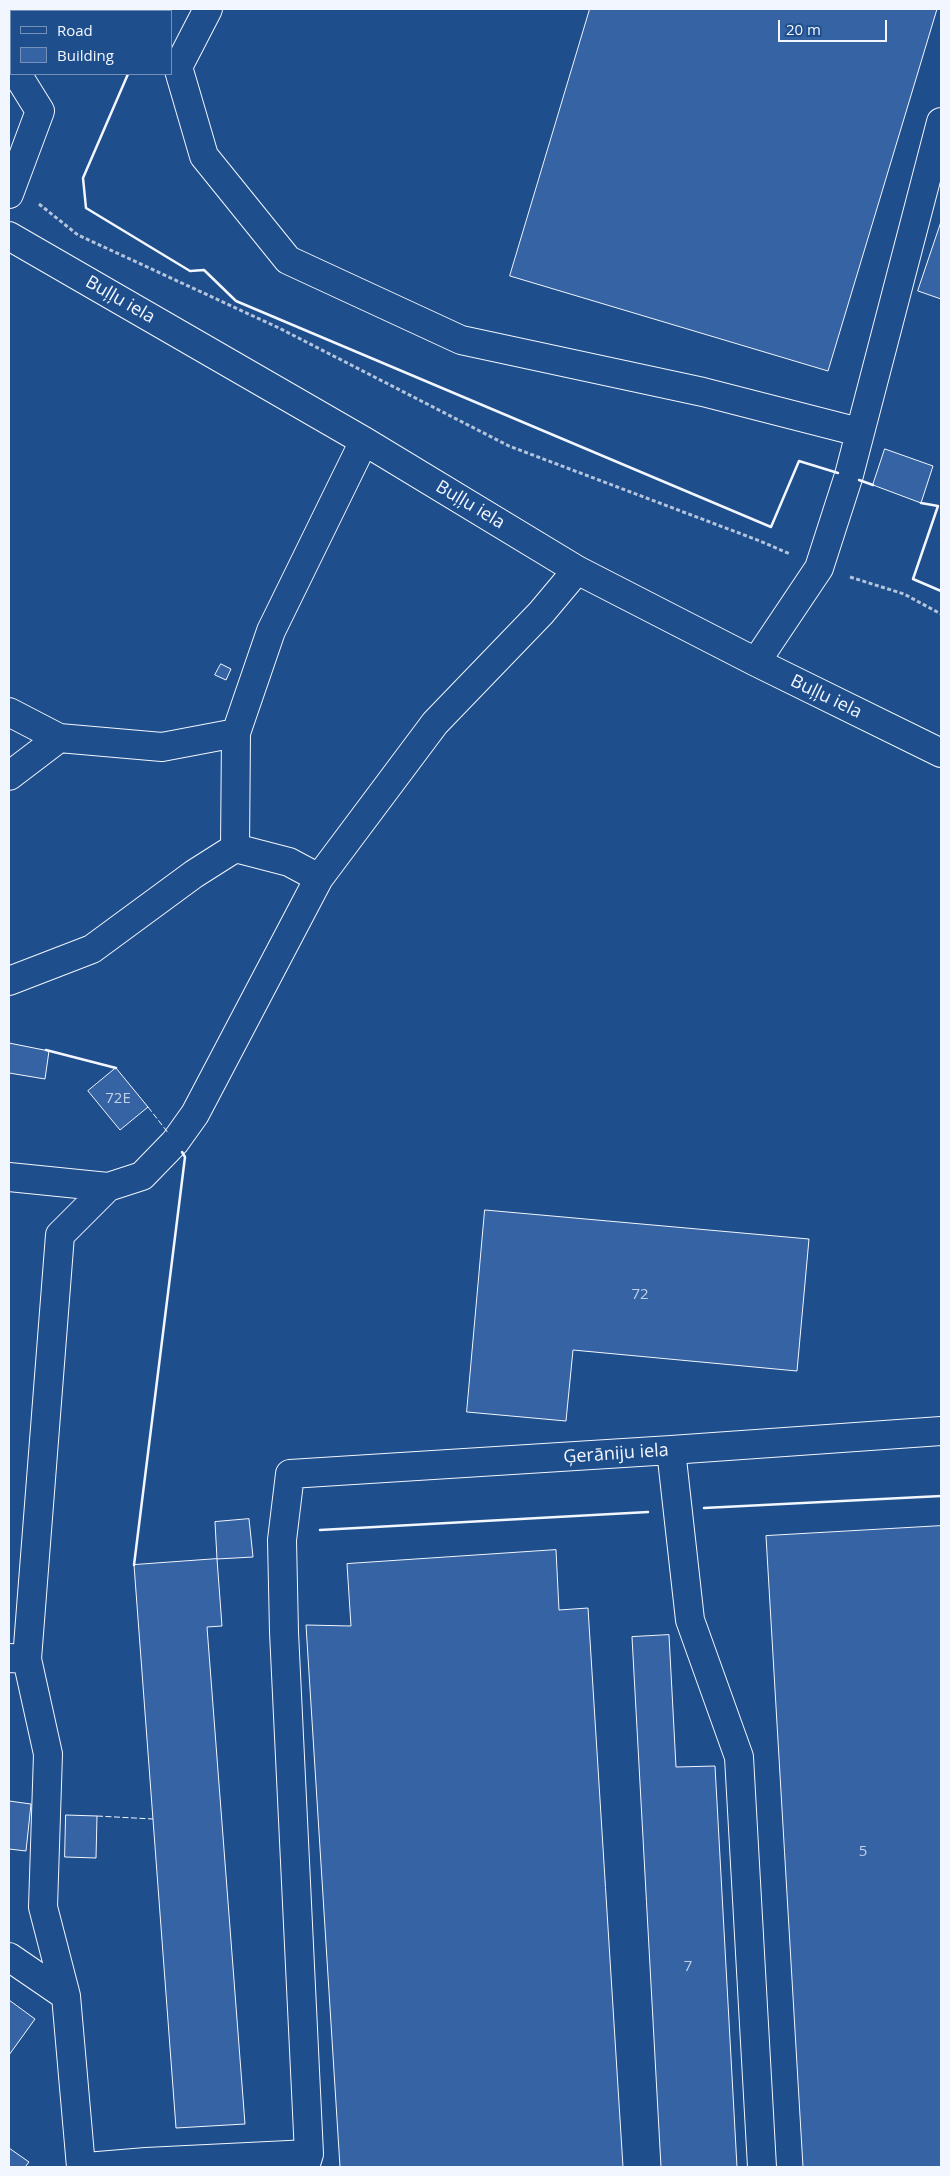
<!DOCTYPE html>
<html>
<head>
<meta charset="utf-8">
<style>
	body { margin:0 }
	#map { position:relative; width:950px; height:2176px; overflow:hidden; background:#1f4e8c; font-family:"Open Sans",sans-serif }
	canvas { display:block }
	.frame { position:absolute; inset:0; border:10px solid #f2f6ff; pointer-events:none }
	.legend { position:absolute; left:10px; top:10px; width:162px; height:65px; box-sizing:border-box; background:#1f4e8c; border:1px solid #7391ba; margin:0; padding:6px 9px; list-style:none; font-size:15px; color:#f2f6ff }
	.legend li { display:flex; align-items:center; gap:10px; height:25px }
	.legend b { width:25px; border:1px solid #7391ba }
	.scale { position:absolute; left:778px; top:20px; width:109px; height:22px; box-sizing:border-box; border:2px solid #f2f6ff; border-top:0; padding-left:6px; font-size:15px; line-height:18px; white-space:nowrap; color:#f2f6ff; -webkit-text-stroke:4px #1f4e8c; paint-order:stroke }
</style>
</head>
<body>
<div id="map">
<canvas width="950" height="2176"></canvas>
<div class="frame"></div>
<ul class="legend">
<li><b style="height:6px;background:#1f4e8c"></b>Road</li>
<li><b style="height:14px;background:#3563a3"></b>Building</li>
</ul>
<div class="scale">20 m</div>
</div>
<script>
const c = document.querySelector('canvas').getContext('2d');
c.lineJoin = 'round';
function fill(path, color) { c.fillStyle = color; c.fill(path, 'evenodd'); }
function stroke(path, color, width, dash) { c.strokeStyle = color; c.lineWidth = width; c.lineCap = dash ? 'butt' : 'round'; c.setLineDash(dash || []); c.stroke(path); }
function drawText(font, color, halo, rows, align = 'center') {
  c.font = font + ' "Open Sans",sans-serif'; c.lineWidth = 4; c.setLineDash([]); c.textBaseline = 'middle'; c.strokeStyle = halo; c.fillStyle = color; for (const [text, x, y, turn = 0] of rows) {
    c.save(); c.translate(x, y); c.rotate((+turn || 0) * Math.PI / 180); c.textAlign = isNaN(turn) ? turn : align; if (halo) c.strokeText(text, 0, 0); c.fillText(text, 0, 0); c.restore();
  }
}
const building = new Path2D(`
	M590,9h347l-109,362 -318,-95z
	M941,222v77l-23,-8z
	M885,449l48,17 -12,37 -48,-18z
	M221,664l10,5 -5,11 -11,-5z
	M9,1043l40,8 -4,28 -36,-6z
	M116,1068l32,39 -28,23 -32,-39z
	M485,1210l324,29 -12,132 -224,-21 -7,71 -99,-9z
	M249,1519l4,38 -36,2 -2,-37z
	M941,1526v641h-138l-37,-631z
	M556,1550l3,60 29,-2 35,559h-283l-34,-542 45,1 -4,-62z
	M217,1559l5,67 -15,1 38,497 -69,4 -42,-563z
	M669,1635l7,132 39,-1 22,401h-76l-29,-530z
	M9,1801l22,3 -5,47 -17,-2z
	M66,1815l31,1 -1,42 -31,-1z
	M9,2000l26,19 -26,36z
	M9,2148l20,14 -4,5h-16z`);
fill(building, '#3563a3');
stroke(building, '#f2f6ff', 1);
const minor = new Path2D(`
	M208,9l-30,58 26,89 84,104 173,80 242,52 156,40
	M9,194l31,-83 -23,-37
	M9,236l355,205 213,129 179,92 185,91
	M756,662l63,-94 30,-93 92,-353
	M9,712l50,26 103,9 74,-14 35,-102 93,-190
	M9,776l50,-38
	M235,848l1,-115
	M9,981l83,-32 102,-75 41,-26 54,14 30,16
	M9,1177l99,10 34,-11 33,-34 20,-28 124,-236 116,-155 106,-110 36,-43
	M671,1450l19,170 49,137 23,410
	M9,1658l18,1 33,-424 48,-48
	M27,1659l21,95 -5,153 23,89 15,171
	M9,1957l57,39
	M86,2167l60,-5 163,-8
	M305,2167l4,-13 -25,-522 -2,-92 8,-66 381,-24 270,-19`);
stroke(minor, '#f2f6ff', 30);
stroke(new Path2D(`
	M39,204l39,31 201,93 230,118 251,95 30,13
	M850,577l54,17 37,20`), '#b3c4dc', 3, [4, 2.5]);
stroke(minor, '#1f4e8c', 28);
stroke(new Path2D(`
	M148,1107l21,27
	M97,1816l56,3`), '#f2f6ff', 1, [6, 2.5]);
stroke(new Path2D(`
	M140,11l1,-2
	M128,74l-45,104 3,30 104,63 14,-1 32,31 535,226 28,-66 39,12
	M859,480l14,5
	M921,503l17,3 -25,73 28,12
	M46,1050l70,18
	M704,1508l237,-12
	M320,1530l328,-18
	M134,1565l51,-408 -3,-5`), '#f2f6ff', 2.5);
drawText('15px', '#c3d1e8', null, [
	["72E",118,1099],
	["72",640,1295],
	["5",863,1852],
	["7",688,1967]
]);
drawText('18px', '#f2f6ff', '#1f4e8c', [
	["Buļļu iela",120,300,30],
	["Buļļu iela",470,505,31],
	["Buļļu iela",826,697,26],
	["Ģerāniju iela",616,1454,-4]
]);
</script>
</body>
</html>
